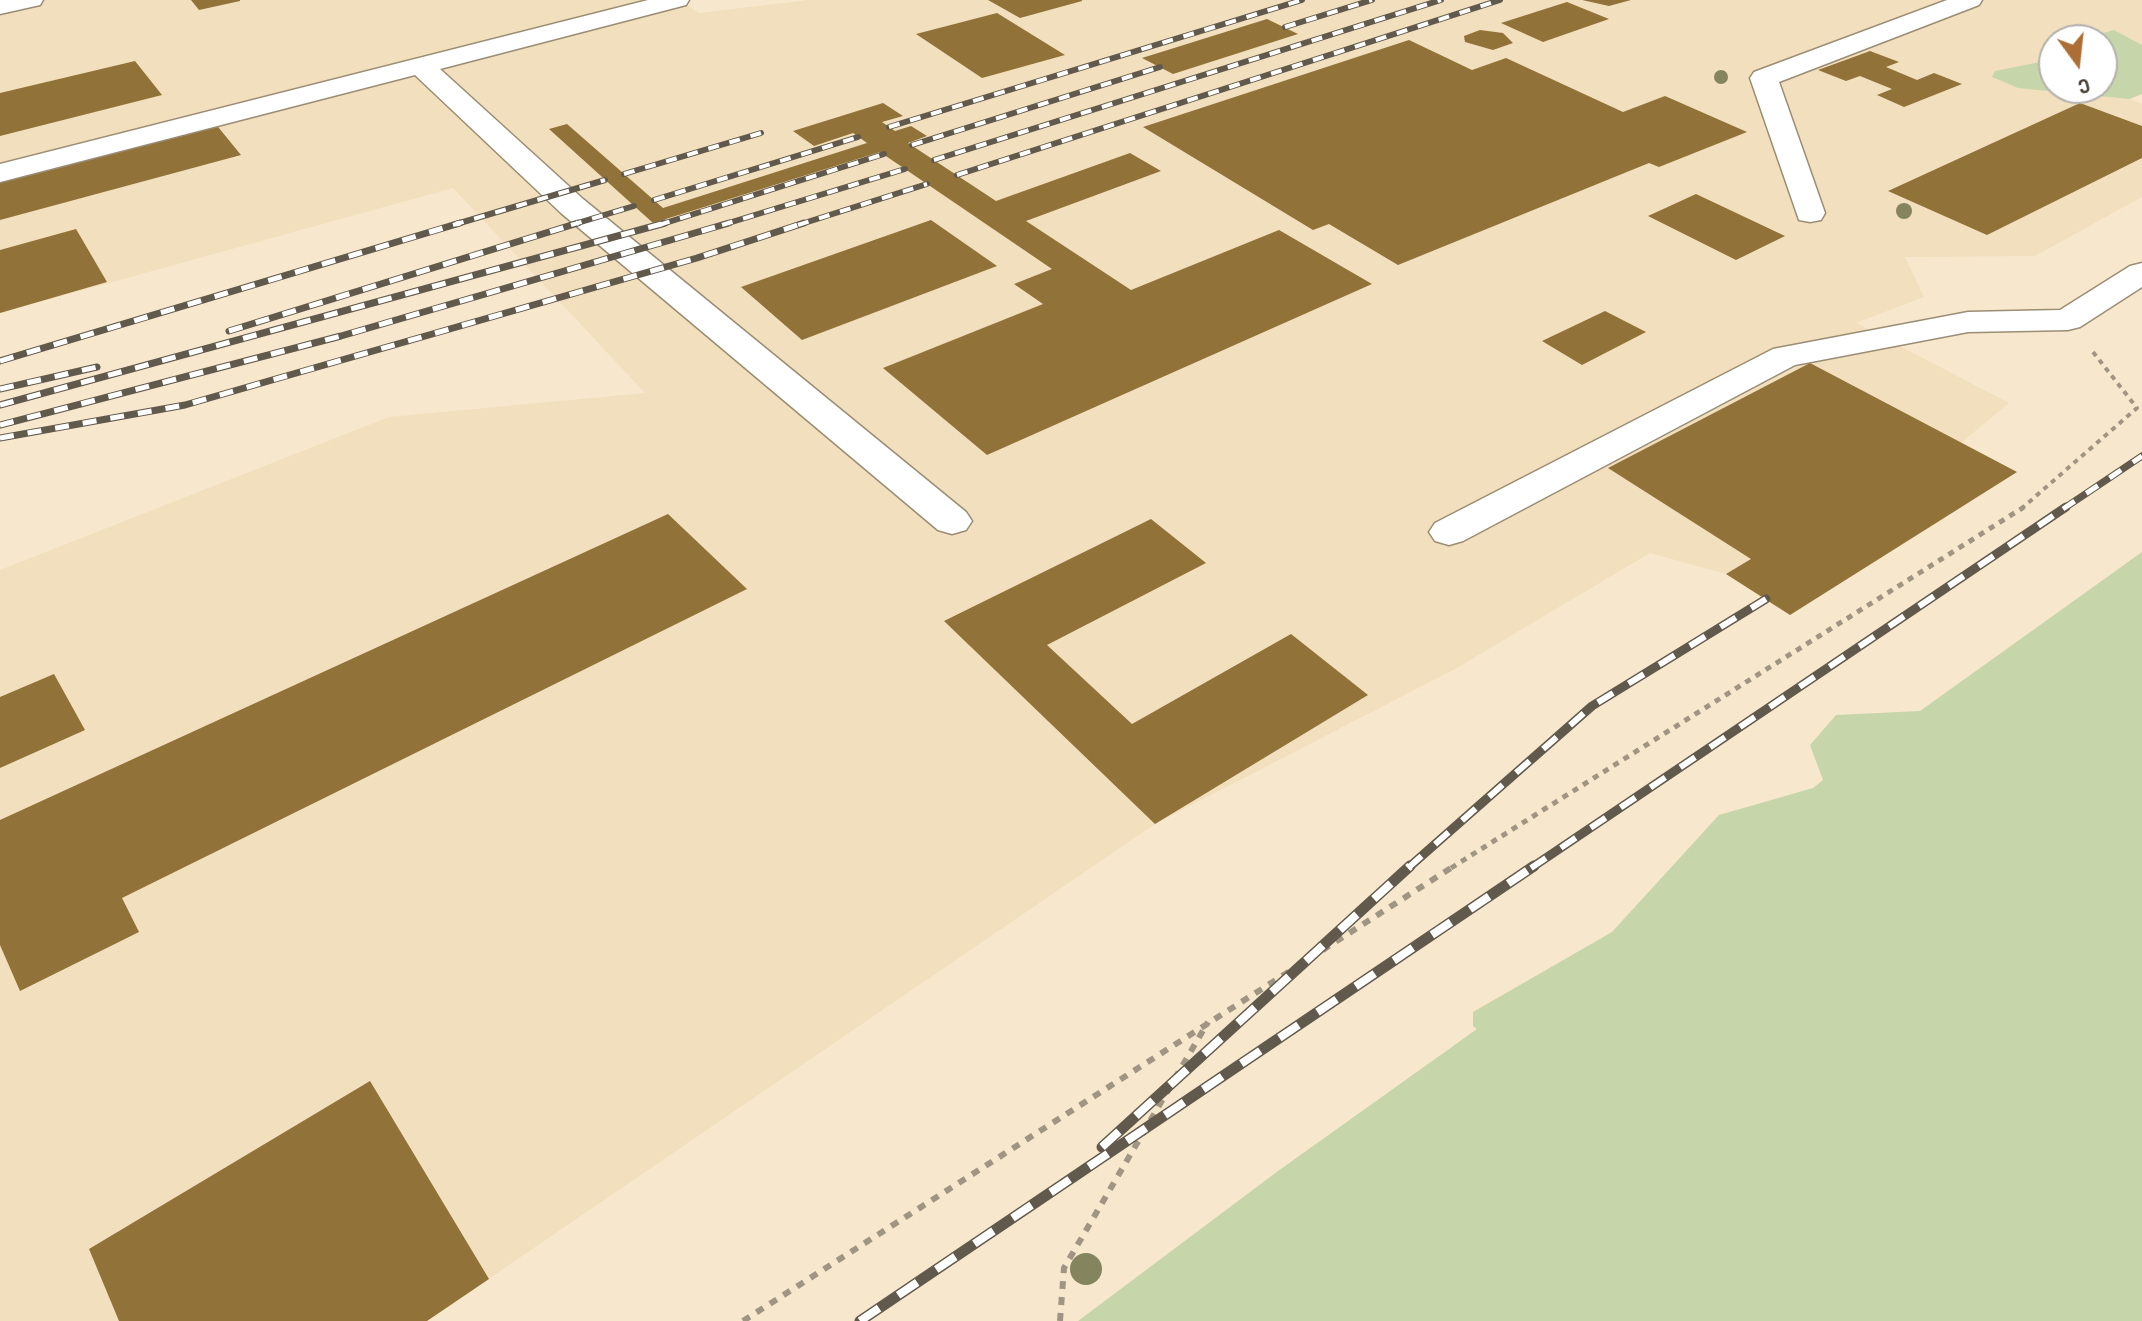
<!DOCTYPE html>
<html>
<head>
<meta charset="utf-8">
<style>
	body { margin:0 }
	#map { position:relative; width:2142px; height:1321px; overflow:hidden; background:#f7e8cd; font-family:"Sofia Sans Condensed",sans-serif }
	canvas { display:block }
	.north { position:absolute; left:2038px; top:24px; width:80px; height:80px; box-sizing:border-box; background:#fff; border:2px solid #b3b1ad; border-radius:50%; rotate:165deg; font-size:22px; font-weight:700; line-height:32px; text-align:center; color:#423c31 }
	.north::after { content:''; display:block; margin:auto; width:28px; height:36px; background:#ac6e34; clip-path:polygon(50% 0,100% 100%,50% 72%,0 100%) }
</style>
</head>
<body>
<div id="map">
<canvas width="2142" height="1321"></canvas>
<div class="north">С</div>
</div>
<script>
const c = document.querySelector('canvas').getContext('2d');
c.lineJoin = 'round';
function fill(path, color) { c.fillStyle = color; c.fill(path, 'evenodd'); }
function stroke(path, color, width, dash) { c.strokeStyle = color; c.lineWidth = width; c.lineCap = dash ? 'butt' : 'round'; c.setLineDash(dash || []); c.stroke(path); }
fill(new Path2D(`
	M0,0h679l20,13 110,-13h1333v94l-12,5 12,5v93l-107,59 -130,1 19,40 -68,26 153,80 -48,40 56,29 -227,143 -64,-41 -76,-21 -195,116 -300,155 -728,497h-427v-751l389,-153 256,-24 -192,-205 -453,125zM2054,40h48v48h-48z`), '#f2dfbd');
fill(new Path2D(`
	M2114,30l28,15v49l-13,5 -111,-11 -26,-11 3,-6 50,-10 9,-6v33h48v-48h-22z
	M2142,552v769h-1064l200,-150 199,-142 -4,-3v-14l139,-80 107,-117 94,-27 10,-8 -13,-35 26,-30 84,-4z`), '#c6d5aa');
fill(new Path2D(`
	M191,0h49v1l-41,9z
	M988,0h94v1l-62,17z
	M1582,0h49l-22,6z
	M1567,2l42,17 -66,23 -42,-19z
	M997,13l68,42 -83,23 -66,-44z
	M1267,19l31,15 -125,40 -31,-16z
	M1480,30l23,3 10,10 -20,7 -28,-8 -1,-6z
	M1409,40l63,30 34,-12 117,54 42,-16 82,36 -88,35 -10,-4 -251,102 -69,-41 -16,6 -170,-103z
	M1870,51l29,11 -13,5 31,13 17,-7 28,11 -58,23 -27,-12 15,-6 -32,-13 -14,5 -28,-11z
	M135,61l27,34 -162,41v-43z
	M883,103l20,13 -21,6 13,9 16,-5 16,10 -19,7 88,58 134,-48 31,18 -135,50 105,69 148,-60 93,54 -385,171 -104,-87 160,-64 -29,-20 38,-15 -172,-117 -227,71 -104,-94 18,-5 96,84 204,-65 -14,-10 -39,13 -21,-15z
	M2080,103l62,23v32l-155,77 -99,-44z
	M214,122l27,33 -241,65v-42z
	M1696,194l89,42 -49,24 -88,-44z
	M931,220l66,46 -195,74 -61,-53z
	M76,229l31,53 -107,31v-63z
	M1605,311l41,21 -64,33 -40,-24z
	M1810,363l207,109 -227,143 -64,-41 25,-15 -143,-91z
	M668,514l79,75 -625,309 17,34 -119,59 -20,-46v-125z
	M1151,519l55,44 -159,82 85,79 159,-90 77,61 -213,129 -211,-203z
	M54,674l31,56 -85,38v-71z
	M370,1081l119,198 -62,42h-308l-30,-72z`), '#917238');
const minor = new Path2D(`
	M0,0h43l-3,5 -40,9z
	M648,0h41l-3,5 -246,64 143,130 383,313 6,9 -6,9 -14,4 -14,-4 -377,-317 -146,-138 -415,107v-18z
	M1947,0h35l-3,5 -200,77 46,131 -4,7 -11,2 -11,-2 -49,-142 4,-6z
	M2142,263v24l-62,40 -12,3 -100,2 -173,33 -332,176 -14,4 -14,-4 -6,-9 6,-9 338,-174 195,-37 92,-2 70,-44z`);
stroke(minor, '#9a8d74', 3);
stroke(new Path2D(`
	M2021,509l116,-101 -44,-56`), '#a09582', 4, [5, 5]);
stroke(new Path2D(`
	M1451,868l573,-361`), '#a09582', 5, [6, 6]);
stroke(new Path2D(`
	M743,1321l711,-455
	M1060,1321l4,-53 144,-246`), '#a09582', 6, [8, 8]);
fill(minor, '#fff');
const railFar3 = new Path2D(`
	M1285,27l87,-27
	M889,127l413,-127
	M912,145l248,-78
	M934,160l507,-160
	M624,174l137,-41
	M957,175l543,-175
	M654,200l204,-63
	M453,225l152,-45
	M571,225l63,-19
	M659,225l225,-71
	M722,225l183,-56
	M798,225l129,-41`);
const railFar2 = new Path2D(`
	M229,331l349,-108
	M0,361l460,-138
	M0,389l97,-22
	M0,405l665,-182
	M0,425l341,-89 388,-113
	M0,438l185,-33 512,-147 107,-35
	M2063,509l79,-53`);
const railFar1 = new Path2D(`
	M1408,868l184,-162 174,-107
	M1531,868l535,-361`);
const rail = new Path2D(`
	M1102,1147l308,-281
	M860,1321l674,-455`);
stroke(railFar3, '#61594b', 6);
stroke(railFar2, '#61594b', 7);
stroke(railFar1, '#61594b', 9);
stroke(rail, '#61594b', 11);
stroke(railFar3, '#fff', 4, [11]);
stroke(railFar2, '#fff', 5, [14]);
stroke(railFar1, '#fff', 6, [18]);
stroke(rail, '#fff', 8, [23]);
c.fillStyle = '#84845e';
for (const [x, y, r] of [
	[1721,77,7],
	[1904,211,8],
	[1086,1269,16]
]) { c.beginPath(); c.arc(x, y, r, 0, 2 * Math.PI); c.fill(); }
</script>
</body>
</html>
